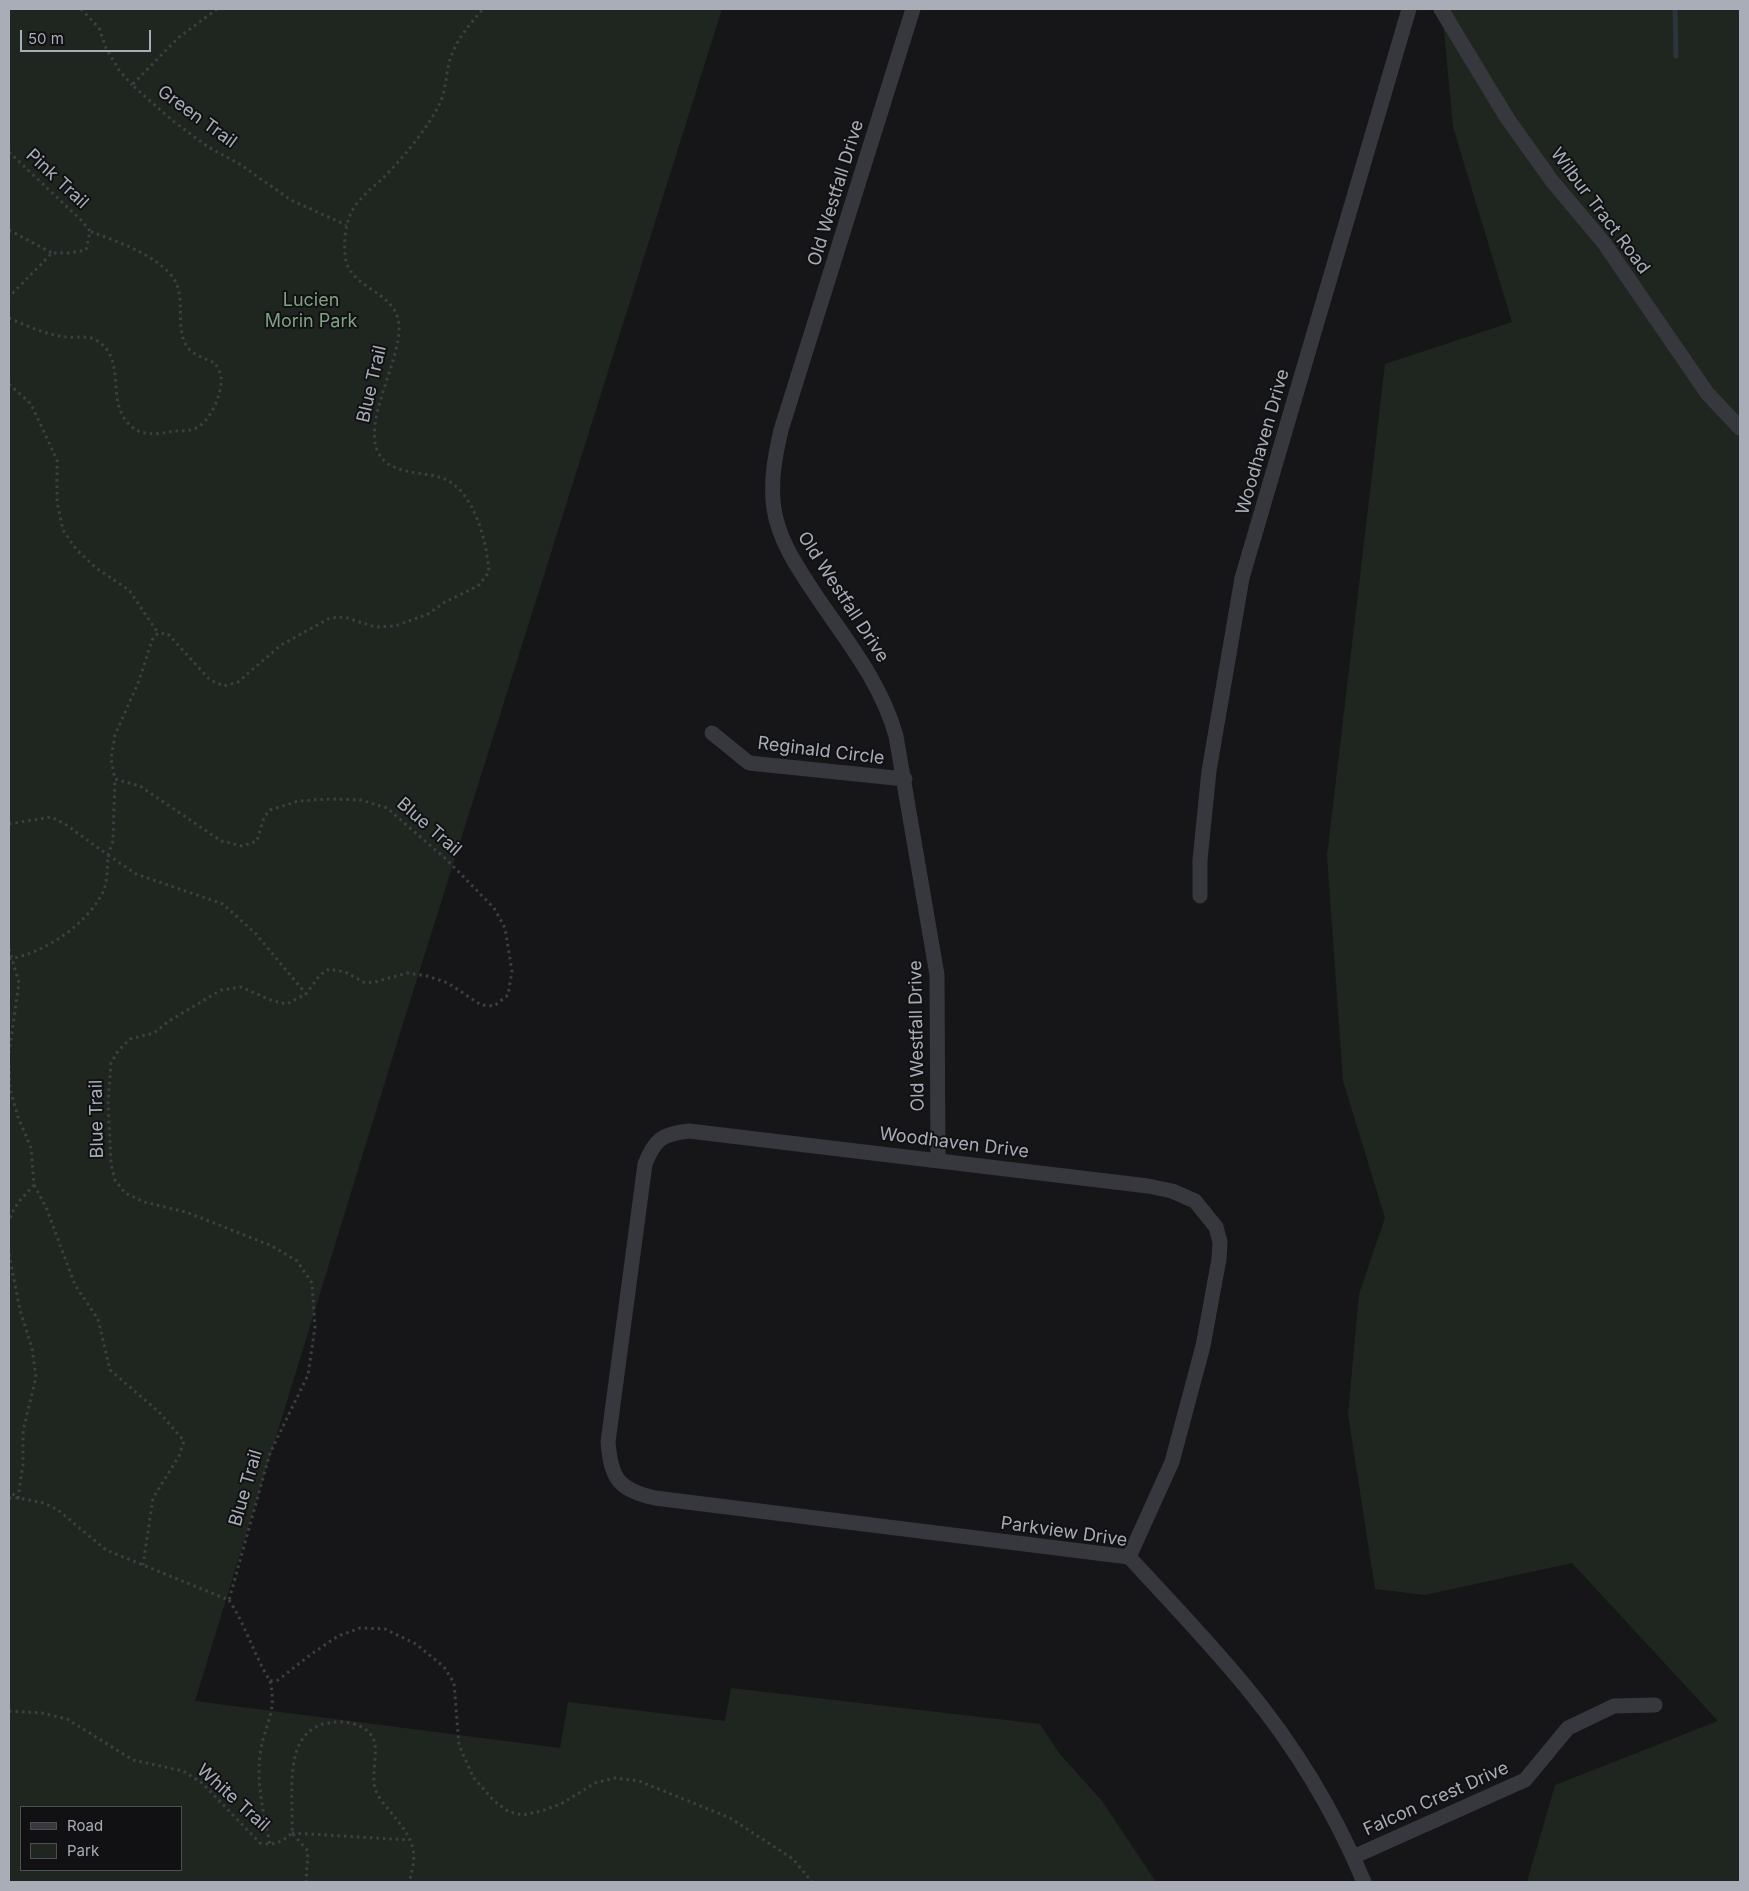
<!DOCTYPE html>
<html>
<head>
<meta charset="utf-8">
<style>
	body { margin:0 }
	#map { position:relative; width:1749px; height:1891px; overflow:hidden; background:#161618; font-family:Inter,sans-serif }
	canvas { display:block }
	.frame { position:absolute; inset:0; border:10px solid #a8adb8; pointer-events:none }
	.legend { position:absolute; left:20px; top:1806px; width:162px; height:65px; box-sizing:border-box; background:#111113; border:1px solid #4d4f55; margin:0; padding:6px 9px; list-style:none; font-size:15px; color:#a8adb8 }
	.legend li { display:flex; align-items:center; gap:10px; height:25px }
	.legend b { width:25px; border:1px solid #4d4f55 }
	.scale { position:absolute; left:20px; top:30px; width:131px; height:22px; box-sizing:border-box; border:2px solid #a8adb8; border-top:0; padding-left:6px; font-size:15px; line-height:18px; white-space:nowrap; color:#a8adb8; -webkit-text-stroke:4px #111113; paint-order:stroke }
</style>
</head>
<body>
<div id="map">
<canvas width="1749" height="1891"></canvas>
<div class="frame"></div>
<ul class="legend">
<li><b style="height:6px;background:#37383d"></b>Road</li>
<li><b style="height:14px;background:#1e261f"></b>Park</li>
</ul>
<div class="scale">50 m</div>
</div>
<script>
const c = document.querySelector('canvas').getContext('2d');
c.lineJoin = 'round';
function fill(path, color) { c.fillStyle = color; c.fill(path, 'evenodd'); }
function stroke(path, color, width, dash) { c.strokeStyle = color; c.lineWidth = width; c.lineCap = dash ? 'butt' : 'round'; c.setLineDash(dash || []); c.stroke(path); }
function drawText(font, color, halo, rows, align = 'center') {
  c.font = font + ' Inter,sans-serif'; c.lineWidth = 4; c.setLineDash([]); c.textBaseline = 'middle'; c.strokeStyle = halo; c.fillStyle = color; for (const [text, x, y, turn = 0] of rows) {
    c.save(); c.translate(x, y); c.rotate((+turn || 0) * Math.PI / 180); c.textAlign = isNaN(turn) ? turn : align; if (halo) c.strokeText(text, 0, 0); c.fillText(text, 0, 0); c.restore();
  }
}
fill(new Path2D(`
	M9,9h713l-322,1024 -205,668 365,47 8,-46 157,19 6,-33 309,36 19,29 43,48 54,81h-1147zM21,1807h160v63h-160z
	M1442,9h298v1873h-213l28,-97 163,-64 -146,-158 -147,32 -50,-6 -27,-175 11,-120 26,-76 -42,-137 -16,-225 58,-492 127,-42 -59,-195z`), '#1e261f');
stroke(new Path2D(`
	M1675,9l1,47`), '#2c353c', 5);
stroke(new Path2D(`
	M81,9l18,19 7,20 13,22 13,15
	M217,9l-39,29 -46,47 41,36 35,26 30,16 53,37 55,25
	M9,152l73,69 8,10 -4,19 -17,3h-17l-43,44
	M9,230l43,23
	M9,318c18,8 38,17 57,19 10,1 21,-2 30,3 31,18 10,57 31,82 13,16 30,12 48,9 6,0 14,0 19,-2 16,-6 29,-36 27,-52 0,-4 -4,-10 -6,-14 -9,-4 -23,-8 -29,-18 -12,-21 2,-50 -15,-70 -20,-23 -54,-33 -81,-44
	M9,384l22,20 26,56v42l6,28 13,19 20,19 33,22 29,43
	M9,824l42,-7 14,7 43,31 5,-14 2,-62
	M108,855l28,19 87,30 33,30 50,60
	M9,949l10,34 -10,70
	M9,959c35,-6 76,-33 93,-65 6,-12 5,-25 6,-38
	M9,1065l1,24 8,28 13,31 3,37c-11,12 -21,21 -25,37
	M34,1185l12,22 29,78 23,34 12,51 49,42 25,29 -5,15 -26,42 -10,67
	M9,1254l11,56 12,38 4,29 -13,54v33l-5,34 -9,-7
	M9,1498h9l26,5 14,7 48,40 123,50 41,-147 38,-78 7,-48 -3,-44 -15,-22 -25,-15 -86,-34 -42,-10 -19,-9 -10,-13 -4,-16 -3,-62 3,-39 7,-12 12,-12 24,-6 15,-12 52,-31 20,-3 32,14 14,3 19,-10 14,-19 9,-6 16,3 20,11 10,-1 32,-9 20,3 21,7 33,22 13,1 14,-11 4,-24 -7,-43 -11,-20 -47,-48 -60,-52 -26,-8 -31,-1 -32,2 -28,9 -6,7 -7,24 -15,5 -21,-5 -81,-55 -25,-7 -4,-20 4,-24 24,-54 13,-41 6,-7 10,1 42,46 14,6 14,-4 43,-37 49,-27 14,-1 31,10 20,-1 33,-12 17,-12 33,-16 11,-14c-2,-30 -15,-83 -47,-94 -21,-7 -53,-3 -64,-26 -15,-31 22,-90 21,-125 -1,-38 -51,-36 -54,-72 -1,-14 0,-31 7,-44 7,-13 20,-23 31,-33 19,-19 45,-50 57,-75 6,-13 6,-30 10,-44 7,-20 19,-34 33,-50
	M229,1600c17,26 25,55 41,81l8,-1 32,-25 28,-19 22,-8 25,1 31,15 28,23 10,16 5,62 14,32 21,24 15,11 14,3 18,-4 20,-7 34,-21 20,-5 24,3 91,37 63,41 19,23
	M270,1681c7,31 -4,40 -9,68 -6,33 3,64 9,96
	M9,1711l33,2 25,6 66,41 50,11 19,12 58,60c15,3 22,-1 32,-10 2,-42 -13,-112 49,-111 12,0 26,5 32,16 6,12 -2,37 2,50 2,8 9,16 14,22 22,27 31,38 20,72
	M292,1833l117,7
	M293,1834l15,17 -2,31`), '#3d3f44', 3, [2.5, 4]);
stroke(new Path2D(`
	M913,9l-132,421c-6,26 -11,52 -7,79 5,32 24,59 41,85 31,46 66,88 81,142l41,239 1,184
	M1441,9l66,109 45,63 52,62 103,150 33,35
	M712,733l37,30 156,16
	M1200,896v-36l9,-89 33,-193 167,-569
	M1129,1557l43,-95 31,-116 16,-87 1,-17 -4,-15 -21,-26 -23,-10 -24,-5 -459,-55c-27,3 -34,8 -44,33l-37,278c3,37 11,48 47,56l474,59c40,43 80,85 117,130 48,58 89,126 118,195
	M1353,1857l172,-77 43,-52 46,-22 41,-1`), '#37383d', 15);
drawText('18px', '#a8adb8', '#111113', [
	["Green Trail",197,117,36],
	["Pink Trail",57,179,43],
	["Old Westfall Drive",836,193,-73],
	["Wilbur Tract Road",1600,211,53],
	["Blue Trail",372,384,-77],
	["Woodhaven Drive",1263,442,-74],
	["Old Westfall Drive",843,597,57],
	["Reginald Circle",821,751,7],
	["Blue Trail",429,827,41],
	["Old Westfall Drive",917,1036,-91],
	["Blue Trail",97,1119,-91],
	["Woodhaven Drive",954,1143,7],
	["Blue Trail",246,1488,-74],
	["Parkview Drive",1064,1532,8],
	["White Trail",233,1798,42],
	["Falcon Crest Drive",1436,1799,-24]
]);
drawText('18px', '#7fa381', '#111113', [
	["Lucien",311,301],
	["Morin Park",311,322]
]);
</script>
</body>
</html>
